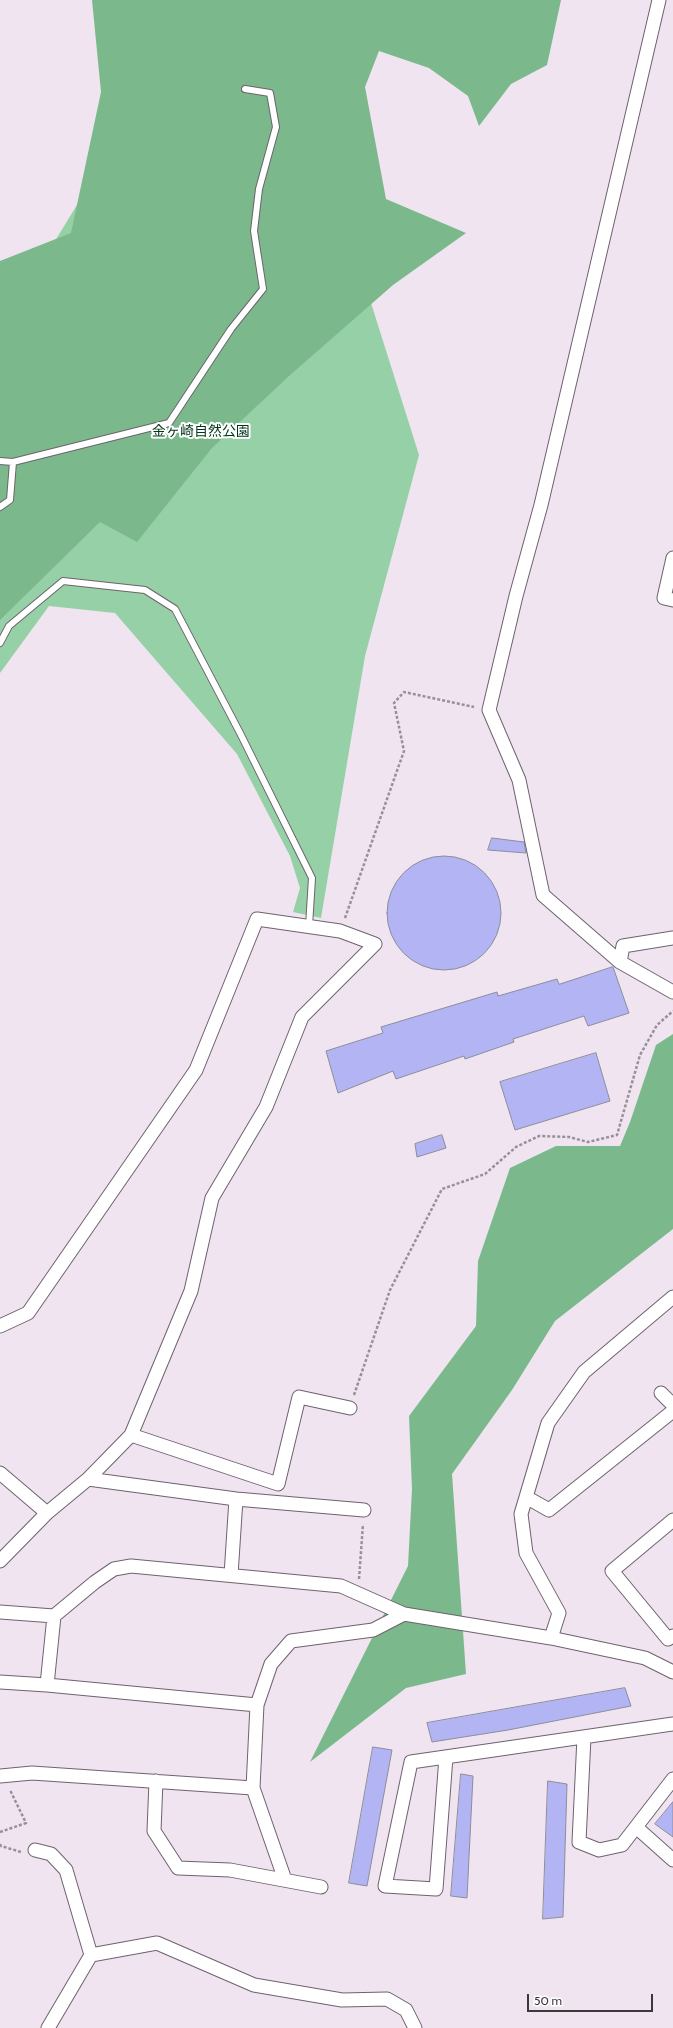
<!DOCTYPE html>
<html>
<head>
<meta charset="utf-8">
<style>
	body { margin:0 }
	#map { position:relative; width:673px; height:2028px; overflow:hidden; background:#efe4ef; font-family:Cabin,sans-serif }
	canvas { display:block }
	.scale { position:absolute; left:527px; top:1994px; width:126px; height:18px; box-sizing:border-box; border:2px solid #3c373c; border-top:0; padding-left:5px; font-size:12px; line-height:14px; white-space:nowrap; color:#3c373c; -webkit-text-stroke:3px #fff; paint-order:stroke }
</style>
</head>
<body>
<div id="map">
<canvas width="673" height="2028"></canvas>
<div class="scale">50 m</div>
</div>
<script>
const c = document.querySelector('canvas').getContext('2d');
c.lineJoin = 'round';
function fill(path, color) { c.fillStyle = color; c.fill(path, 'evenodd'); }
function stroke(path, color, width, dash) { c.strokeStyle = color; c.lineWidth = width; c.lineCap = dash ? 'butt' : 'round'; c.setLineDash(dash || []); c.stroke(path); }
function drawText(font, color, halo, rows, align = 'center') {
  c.font = font + ' Cabin,"Noto Sans JP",sans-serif'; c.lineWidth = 4; c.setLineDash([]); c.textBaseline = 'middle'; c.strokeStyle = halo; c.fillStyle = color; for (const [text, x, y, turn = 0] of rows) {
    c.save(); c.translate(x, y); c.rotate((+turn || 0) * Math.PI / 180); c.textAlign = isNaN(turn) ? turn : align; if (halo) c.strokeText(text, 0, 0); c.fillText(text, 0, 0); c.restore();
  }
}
fill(new Path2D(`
	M185,28l168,218 66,209 -54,201 -44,262 -28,-6 7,-24 -10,-32 -53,-102 -122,-141 -66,-7 -49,67v-412l47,-7z`), '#96d0a6');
fill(new Path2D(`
	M92,0h469l-14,65 -36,19 -32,42 -11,-30 -39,-28 -50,-17 -14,36 21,112 80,34 -73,52 -104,91 -77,72 -75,94 -37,-20 -100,98v-359l71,-28 30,-141z
	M673,1034v195l-118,92 -43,69 -60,84 14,200 -60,14 -96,74 98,-196 4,-77 -3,-73 67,-90 2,-65 32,-93 46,-22h64l10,-24 26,-77z`), '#7bb98d');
const building = new Path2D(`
	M492,838l32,4 2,11 -38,-3z
	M387 913a57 57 0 1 1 114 0a57 57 0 1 1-114 0Z
	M613,967l16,46 -41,13 -4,-10 -71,23 1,3 -49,17 -1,-3 -68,23 -3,-8 -55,22 -12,-42 57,-18 -2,-6 116,-35 1,4 59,-17 2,5z
	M596,1053l14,48 -95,29 -15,-48z
	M442,1135l4,13 -29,9 -2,-13z
	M625,1688l6,18 -123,24 -76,12 -5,-19z
	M373,1747l19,3 -25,136 -18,-3z
	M461,1774l12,2 -6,122 -16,-2z
	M548,1781l19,3 -4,133 -20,2z
	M673,1802v35l-18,-13z`);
fill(building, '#b2b4f3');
stroke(building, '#8d8d9a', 1);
const lane = new Path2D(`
	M0,461l13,1 -3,38 -10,7
	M13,462l156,-39 62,-94 32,-40 -9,-58 5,-42 17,-62 -6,-34 -25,-4
	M0,643l9,-17 54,-45 82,9 30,19 65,124 72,145 -3,48`);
const street = new Path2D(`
	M659,0l-118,505 -25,91 -27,114 30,70 24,115 77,67 53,30
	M673,558l-9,40 9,2
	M620,962l3,-16 50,-8
	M0,1326l28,-13 168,-243 61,-151 83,12 35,13 -73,73 -36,90 -54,91 -21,93 -60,144 -43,44 -41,34 -47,48
	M661,1393l12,12
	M131,1435l147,49 21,-87 51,11
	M0,1473l47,40
	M88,1479l148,20 128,11
	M526,1497l23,13 124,-99
	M673,1520l-61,51 56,68 5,-3
	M231,1575l5,-76
	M0,1612l54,4 41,-34 19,-13 17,-3 210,20 63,28 147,24 94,20 28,14
	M551,1638l8,-25 -33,-60 -5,-39 27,-91 36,-51 89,-75
	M0,1682l47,3 210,20
	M47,1685l7,-69
	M584,1737l-5,105 20,8 23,-5 51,-66
	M446,1757l-10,132 -51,-3 26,-124 262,-38
	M0,1776l32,-3 221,15
	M156,1781l-2,50 24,37 52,2 91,17
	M636,1827l37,33
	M35,1850l16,4 15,16 25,85
	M285,1880l-32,-92 4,-83 14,-41 20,-23 82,-11 31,-16
	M48,2028l43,-73 66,-12 97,42 88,15 45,-1 19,11 9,18`);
stroke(lane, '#6d636d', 8);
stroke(street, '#6d636d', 15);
stroke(new Path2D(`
	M345,918l59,-167 -10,-48 10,-11 70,15
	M354,1395l36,-105 52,-101 43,-15 31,-27 23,-11 30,1 19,5 29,-7 23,-80 17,-30 16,-14
	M359,1579l4,-55
	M0,1832l26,-9 -16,-33
	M0,1844l1,2 20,6`), '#989098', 2.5, [3, 2]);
stroke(lane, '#fff', 6);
stroke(street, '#fff', 13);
drawText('14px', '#013418', '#fff', [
	["金ヶ崎自然公園",201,432]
]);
</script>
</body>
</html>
